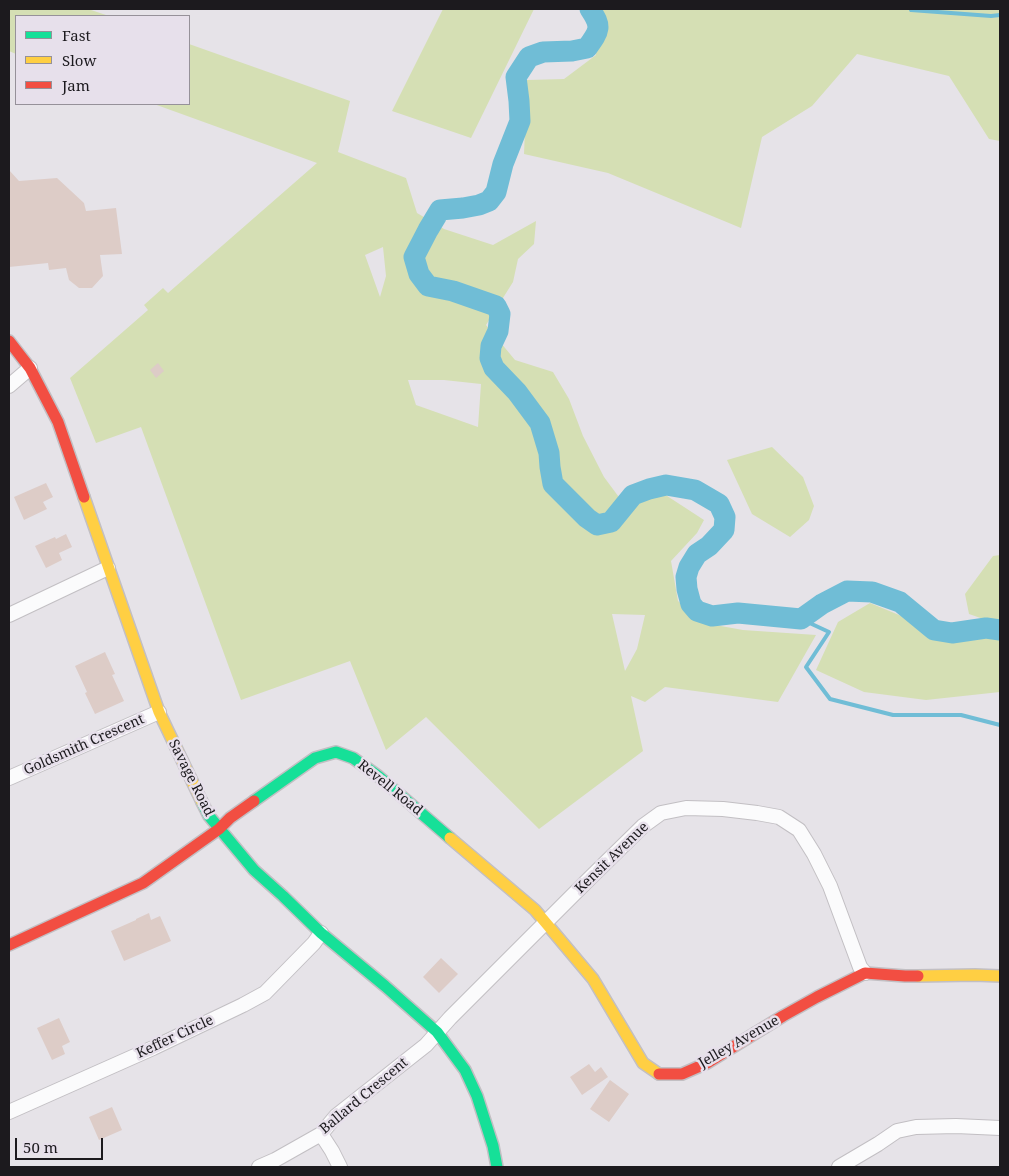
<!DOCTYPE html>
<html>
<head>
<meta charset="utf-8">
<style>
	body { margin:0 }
	#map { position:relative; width:1009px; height:1176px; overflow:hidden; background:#e6e3e8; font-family:"Noto Serif",serif }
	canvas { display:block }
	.frame { position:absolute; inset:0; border:10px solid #1c1a1e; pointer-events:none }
	.legend { position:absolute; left:15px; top:15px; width:175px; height:90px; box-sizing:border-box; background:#e7e0eb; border:1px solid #969199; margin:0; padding:6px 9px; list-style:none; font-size:15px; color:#1c1a1e }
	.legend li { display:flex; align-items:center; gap:10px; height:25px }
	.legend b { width:25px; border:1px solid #969199 }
	.scale { position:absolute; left:15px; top:1138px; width:88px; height:22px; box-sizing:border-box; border:2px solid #1c1a1e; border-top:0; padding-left:6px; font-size:15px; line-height:18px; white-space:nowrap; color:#1c1a1e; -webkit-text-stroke:4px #e7e0eb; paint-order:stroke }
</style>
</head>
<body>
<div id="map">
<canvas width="1009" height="1176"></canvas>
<div class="frame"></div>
<ul class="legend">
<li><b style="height:6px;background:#16e098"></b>Fast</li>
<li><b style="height:6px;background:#ffcf43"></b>Slow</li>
<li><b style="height:6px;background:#f24e42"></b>Jam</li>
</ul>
<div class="scale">50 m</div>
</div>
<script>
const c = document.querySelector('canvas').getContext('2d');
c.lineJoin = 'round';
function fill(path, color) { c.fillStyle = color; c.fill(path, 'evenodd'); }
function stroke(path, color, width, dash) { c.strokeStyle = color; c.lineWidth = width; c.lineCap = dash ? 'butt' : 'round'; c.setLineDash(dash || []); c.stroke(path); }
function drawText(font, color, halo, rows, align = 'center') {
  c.font = font + ' "Noto Serif",serif'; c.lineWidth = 5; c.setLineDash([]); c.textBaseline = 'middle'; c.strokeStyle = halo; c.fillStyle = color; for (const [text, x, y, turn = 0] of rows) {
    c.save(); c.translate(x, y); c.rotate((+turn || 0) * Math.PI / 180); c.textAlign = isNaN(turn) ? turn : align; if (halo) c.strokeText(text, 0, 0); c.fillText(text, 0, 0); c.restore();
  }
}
fill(new Path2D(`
	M9,9h79l21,7h-93v38l-7,-3z
	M443,9h91l-63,129 -79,-27z
	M596,9h404v132l-11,-2 -40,-63 -92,-22 -45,52 -50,31 -21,91 -133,-55 -84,-19 3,-74 37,-1 32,-24z
	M189,44l161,57 -12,51 68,26 11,35 27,16 49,16 43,-24 -2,23 -16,15 -5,23 -27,43 29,35 38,12 16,27 14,37 21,41 23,31 34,-16 43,28 -7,13 -26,28 7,40 26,22 39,7 73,5 -38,67 -113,-15 -20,15 -14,-6 12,55 -104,78 -113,-112 -40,33 -36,-89 -109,39 -100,-273 -45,16 -26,-65 78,-68 -4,-5 19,-17 5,5 149,-130 -163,-59h35zM383,247l3,29 -6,21 -15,-42zM408,380h36l37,4 -3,43 -62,-22zM612,614l33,1 -8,34 -12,22z
	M772,447l31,30 11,29 -5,14 -19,17 -38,-23 -25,-54z
	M1000,555v65l-8,2 -23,-8 -4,-20 28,-38z
	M870,603l58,24 29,8 43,-2v59l-74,8 -62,-8 -48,-22 22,-48z`), '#d5dfb4');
stroke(new Path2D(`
	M912,9l-1,1 80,6 9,-1
	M801,619l28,13 -23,35 24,32 63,16h68l39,10`), '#70bdd6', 4);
stroke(new Path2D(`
	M590,9c12,18 10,21 -3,39l-15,3 -29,1 -14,5 -13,20 3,24 1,20 -17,43 -7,28 -7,9 -10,4 -16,3 -23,2 -12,20 -14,27 5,17 9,12 25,5 43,15 4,8 -2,17 -7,15 -1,12 4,10 23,24 23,31 9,30 1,14 3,17 34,34 10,7 14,-3 22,-27 16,-6 17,-4 29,5 24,14 6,13 -1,13 -15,16 -12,8 -8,13 -3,10 1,12 4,15 6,7 15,5 26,-3 63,6 21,-15 25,-13 25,1 28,10 34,28 18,3 34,-5 14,2`), '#70bdd6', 21);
fill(new Path2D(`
	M9,170l10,11 38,-3 27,25 2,8 30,-3 6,46 -22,1 3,21 -11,12h-13l-10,-8 -3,-12 -17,2 -1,-7 -39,4z
	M158,363l6,8 -8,7 -6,-8z
	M46,483l7,14 -10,5 4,7 -23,11 -10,-23z
	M66,534l6,13 -13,6 3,7 -16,8 -11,-22 20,-9 1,2z
	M105,652l10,22 -3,1 12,26 -29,13 -10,-21 2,-1 -12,-26z
	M149,913l2,7 9,-4 11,25 -47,20 -13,-30 25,-11v-1z
	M441,958l17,16 -19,19 -16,-16z
	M59,1018l11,24 -8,4 3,8 -13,6 -15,-32z
	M589,1064l6,8 6,-5 7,10 -26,18 -12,-18z
	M610,1080l19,14 -20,28 -19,-13z
	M112,1107l10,23 -23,10 -10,-23z`), '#ddccc7');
const street = new Path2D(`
	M9,386l21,-18
	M9,615l99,-47
	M9,778l150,-66
	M9,1112l144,-64 90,-43 22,-12 49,-50 7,-10
	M321,1134l11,17 8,16
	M259,1167l16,-7 46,-26 15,-18 90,-71 24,-27 139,-139 54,-53 18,-13 25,-5 37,1 34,4 22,4 20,13 15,24 16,32 30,81 5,6
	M839,1167l39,-23 19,-13 19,-4 40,-1 44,2`);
const fast = new Path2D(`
	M254,801l61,-43 21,-6 17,6 25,18 72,62
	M202,802l7,14 45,54 29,26 38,37 64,53 52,46 28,38 12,26 16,50 4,21`);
const slow = new Path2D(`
	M84,497l75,215 43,90
	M450,838l85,72 58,69 50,84 16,11
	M918,976l57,-1 25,1`);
const jam = new Path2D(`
	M9,341l21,27 28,54 26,75
	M9,945l134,-62 76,-54 11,-11 24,-17
	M659,1074h23l25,-11 76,-47 34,-19 48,-24 40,3h13`);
stroke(street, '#c2bfc3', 16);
stroke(fast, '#c2bfc3', 14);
stroke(slow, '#c2bfc3', 14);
stroke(jam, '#c2bfc3', 14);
stroke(street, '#fbfbfc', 14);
stroke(fast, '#16e098', 11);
stroke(slow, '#ffcf43', 11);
stroke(jam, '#f24e42', 11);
drawText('14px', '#1c1a1e', '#e7e0eb', [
	["Goldsmith Crescent",84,745,-24],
	["Savage Road",191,778,63],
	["Revell Road",390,788,39],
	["Kensit Avenue",612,858,-44],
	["Keffer Circle",175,1037,-25],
	["Jelley Avenue",739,1042,-30],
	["Ballard Crescent",364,1096,-40]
]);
</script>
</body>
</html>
